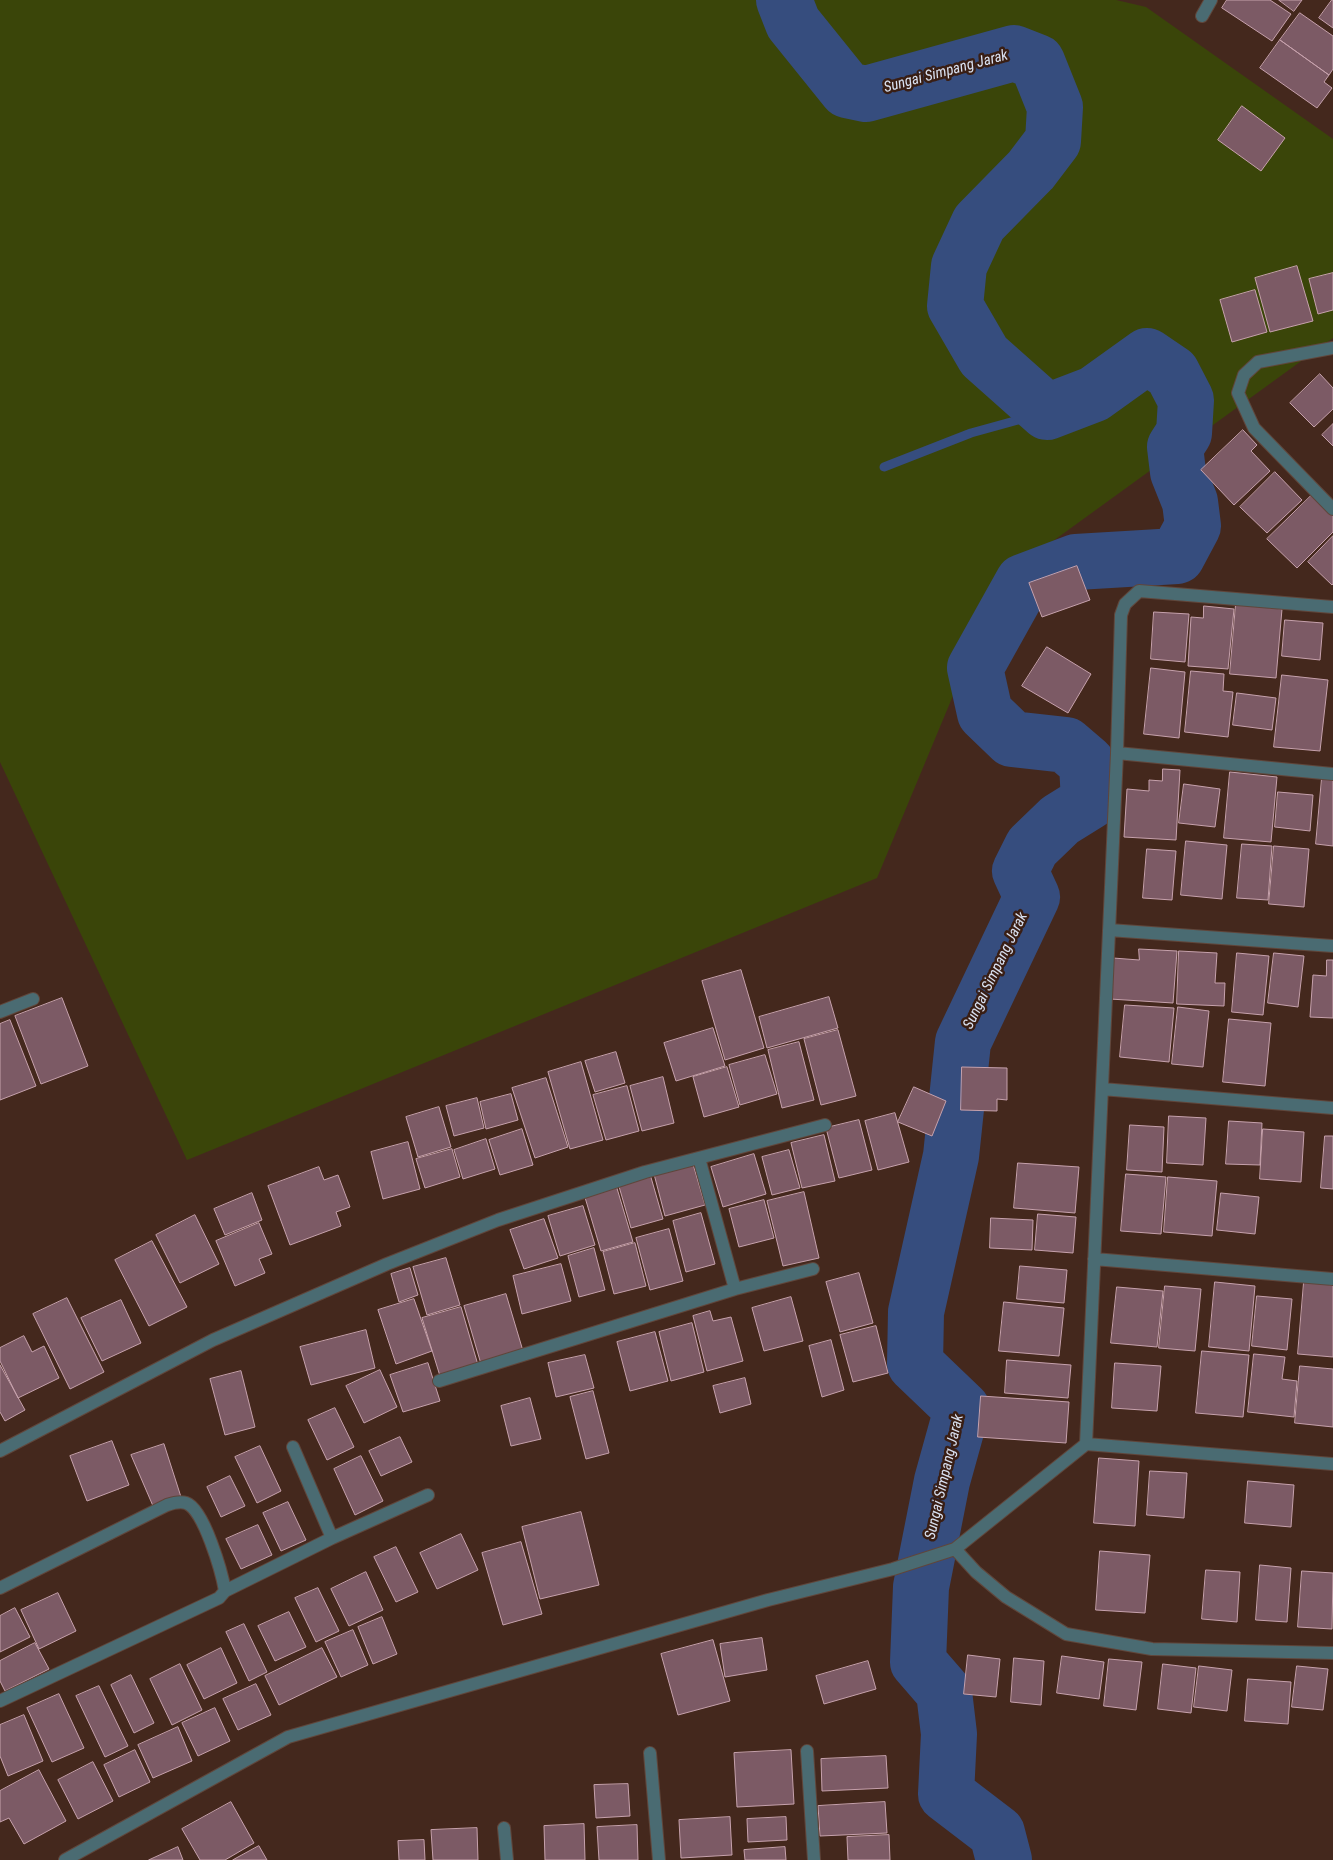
<!DOCTYPE html>
<html>
<head>
<meta charset="utf-8">
<style>
	body { margin:0 }
	canvas { display:block; background:#44281d }
</style>
</head>
<body>
<canvas width="1333" height="1860"></canvas>
<script>
const c = document.querySelector('canvas').getContext('2d');
c.lineJoin = 'round';
function fill(path, color) { c.fillStyle = color; c.fill(path, 'evenodd'); }
function stroke(path, color, width, dash) { c.strokeStyle = color; c.lineWidth = width; c.lineCap = dash ? 'butt' : 'round'; c.setLineDash(dash || []); c.stroke(path); }
function drawText(font, color, halo, rows, align = 'center') {
  c.font = font + ' "Roboto Condensed",sans-serif'; c.lineWidth = 5; c.setLineDash([]); c.textBaseline = 'middle'; c.strokeStyle = halo; c.fillStyle = color; for (const [text, x, y, turn = 0] of rows) {
    c.save(); c.translate(x, y); c.rotate((+turn || 0) * Math.PI / 180); c.textAlign = isNaN(turn) ? turn : align; if (halo) c.strokeText(text, 0, 0); c.fillText(text, 0, 0); c.restore();
  }
}
fill(new Path2D(`
	M0,0h1116l30,7 187,132v199l-331,240 -125,300 -690,282 -187,-398z`), '#3a4509');
stroke(new Path2D(`
	M884,467l87,-34 76,-21`), '#364d7e', 9);
stroke(new Path2D(`
	M784,0l9,23 54,67 19,4 148,-41 23,9 18,45 -2,34 -22,29 -52,53 -20,43 -4,40 29,50 63,56 47,-18 53,-38 25,17 14,27 -2,33 -9,14 3,25 12,30 3,24 -16,30 -101,6 -53,20 -48,86 10,45 27,26 54,6 21,18 2,39 -29,18 -28,27 -12,24 12,26 -69,145 -12,114 -35,156 -1,52 47,45 -20,72 -21,106 -3,75 26,30 5,42 -3,60 51,39 7,27`), '#364d7e', 56);
const building = new Path2D(`
	M1227,0h43l21,14 -19,27 -50,-33z
	M1279,0h23l-8,11z
	M1332,0h1v28l-14,-10z
	M1300,13l33,23v33l-4,6 -49,-35z
	M1280,40l49,35 -5,7 8,6 -15,20 -57,-40z
	M1242,106l43,32 -24,33 -43,-31z
	M1297,266l16,55 -43,11 -15,-54z
	M1333,273v37l-15,4 -9,-35z
	M1255,290l12,42 -35,10 -12,-42z
	M1320,374l13,14v21l-19,18 -24,-24z
	M1333,424v22l-11,-11z
	M1243,430l14,15 -6,6 19,20 -36,34 -33,-35z
	M1275,472l27,28 -35,33 -27,-26z
	M1313,494l20,19v19l-36,36 -30,-29z
	M1333,536v48l-1,1 -24,-23z
	M1077,566l13,34 -48,17 -13,-34z
	M1236,604l46,5 -6,69 -46,-4z
	M1204,606l30,3 -6,60 -40,-3 3,-49 12,1z
	M1154,612l35,2 -4,48 -34,-3z
	M1285,620l38,3 -3,37 -38,-4z
	M1047,647l44,27 -23,39 -46,-27z
	M1151,668l34,4 -6,66 -35,-4z
	M1191,671l33,3 -1,17 10,1 -5,45 -43,-5z
	M1282,675l46,5 -8,71 -46,-4z
	M1237,693l39,5 -4,32 -39,-5z
	M1163,769l17,1 -4,70 -52,-3 3,-48 22,2v-11l13,1z
	M1230,772l47,5 -6,65 -47,-4z
	M1322,778h11v68l-17,-2z
	M1184,784l36,5 -5,38 -36,-4z
	M1278,792l35,3 -3,36 -35,-4z
	M1186,841l41,4 -5,54 -41,-4z
	M1242,844l30,2 -4,54 -31,-2z
	M1274,846l35,3 -5,58 -35,-3z
	M1147,849l29,2 -4,49 -29,-2z
	M1139,949l38,2 -4,52 -63,-4 3,-41 26,2z
	M1179,951l38,2 -2,30h10l-1,23 -47,-2z
	M1237,953l32,3 -6,59 -31,-3z
	M1274,953l30,3 -6,51 -30,-4z
	M1327,960h6v58l-23,-1 3,-42 13,1z
	M741,970l23,78 -39,12 -23,-79z
	M829,997l9,31 -71,20 -8,-31z
	M62,998l26,68 -47,18 -26,-68z
	M1125,1005l49,3 -5,54 -49,-5z
	M1178,1007l31,4 -6,56 -31,-3z
	M1229,1019l42,4 -6,63 -42,-4z
	M10,1020l26,66 -36,14v-76z
	M713,1028l12,38 -49,15 -12,-38z
	M838,1030l18,66 -35,9 -17,-66z
	M799,1042l15,58 -32,8 -14,-58z
	M616,1052l9,31 -30,9 -10,-31z
	M765,1055l12,39 -37,11 -11,-40z
	M581,1062l22,78 -33,9 -22,-77z
	M727,1067l12,40 -35,10 -11,-40z
	M962,1067l45,1v32l-10,-1v12l-36,-1z
	M663,1077l11,46 -32,8 -12,-45z
	M546,1078l22,69 -33,11 -23,-70z
	M627,1086l12,45 -33,9 -13,-45z
	M914,1087l32,14 -14,35 -34,-14z
	M511,1094l7,26 -32,9 -6,-27z
	M477,1098l7,30 -30,8 -8,-30z
	M439,1107l12,40 -33,10 -12,-40z
	M895,1113l14,49 -31,8 -13,-49z
	M1169,1116l37,2 -3,47 -36,-2z
	M859,1120l13,50 -33,8 -13,-50z
	M1229,1121l33,2 -2,42 -34,-1z
	M1130,1125l34,2 -2,45 -35,-2z
	M522,1129l11,36 -33,10 -11,-35z
	M1263,1129l41,3 -3,50 -41,-3z
	M824,1135l11,46 -33,7 -11,-45z
	M1325,1136h8v53l-12,-1z
	M486,1139l9,30 -32,10 -9,-29z
	M408,1142l12,47 -37,10 -12,-47z
	M452,1149l8,28 -35,11 -9,-29z
	M789,1150l11,38 -28,7 -10,-38z
	M754,1154l12,40 -43,13 -12,-40z
	M1018,1163l61,4 -4,46 -61,-5z
	M693,1164l12,41 -40,11 -11,-42z
	M319,1167l5,13 14,-5 12,32 -14,5 5,14 -51,19 -22,-59z
	M650,1174l13,45 -32,9 -13,-45z
	M1126,1174l40,3 -5,57 -40,-3z
	M1168,1177l49,4 -5,55 -48,-4z
	M616,1185l17,57 -32,9 -17,-57z
	M804,1192l15,66 -36,8 -16,-65z
	M252,1193l10,27 -37,15 -11,-26z
	M1221,1193l38,4 -4,37 -38,-4z
	M764,1200l10,38 -35,9 -10,-38z
	M583,1206l12,39 -35,11 -12,-40z
	M701,1213l14,51 -29,8 -13,-51z
	M1038,1214l38,3 -3,36 -38,-3z
	M195,1215l24,49 -39,19 -24,-48z
	M991,1218l42,2 -1,30 -42,-2z
	M544,1219l14,39 -34,11 -14,-39z
	M259,1223l13,31 -13,5 6,14 -30,13 -19,-45z
	M669,1229l14,52 -33,9 -14,-52z
	M152,1241l35,66 -38,19 -34,-66z
	M635,1243l11,43 -32,8 -11,-42z
	M594,1248l11,42 -26,7 -11,-41z
	M446,1258l14,47 -33,10 -14,-48z
	M561,1264l10,37 -49,13 -9,-38z
	M1020,1266l47,4 -3,33 -47,-4z
	M410,1268l8,27 -19,7 -8,-28z
	M859,1273l14,50 -33,9 -14,-50z
	M1215,1282l40,4 -6,65 -40,-4z
	M1304,1282l29,3v72l-35,-3z
	M1165,1286l36,3 -6,62 -36,-3z
	M1117,1287l46,4 -6,56 -46,-4z
	M506,1294l17,57 -42,13 -17,-58z
	M1257,1296l35,3 -5,51 -35,-4z
	M791,1297l12,44 -39,10 -12,-43z
	M67,1298l37,74 -34,17 -37,-75z
	M414,1299l18,52 -36,13 -18,-54z
	M121,1300l20,43 -39,18 -21,-43z
	M1004,1302l60,6 -5,48 -60,-5z
	M461,1307l17,58 -38,11 -18,-58z
	M710,1311l3,10 18,-4 12,44 -36,10 -14,-55z
	M692,1323l12,49 -33,9 -12,-49z
	M876,1326l12,47 -35,9 -13,-47z
	M366,1330l9,38 -64,17 -11,-38z
	M655,1332l13,49 -38,10 -13,-49z
	M24,1336l8,16 12,-6 15,32 -41,20 -18,-37v-13z
	M831,1340l13,50 -22,7 -13,-51z
	M1202,1351l47,4 -6,62 -47,-4z
	M1254,1354l31,3 -3,22 15,2 -3,36 -46,-5z
	M585,1355l9,33 -38,9 -8,-34z
	M1007,1360l64,5 -3,33 -63,-5z
	M428,1363l12,38 -37,11 -13,-37z
	M1115,1363l46,3 -4,45 -45,-3z
	M0,1365l25,45 -20,11 -5,-9z
	M1300,1366l33,3v58l-38,-4z
	M380,1370l17,37 -33,16 -18,-37z
	M241,1371l14,56 -30,8 -15,-56z
	M745,1378l6,26 -31,9 -7,-27z
	M593,1391l16,62 -23,6 -16,-62z
	M981,1396l88,6 -3,41 -88,-6z
	M530,1398l11,41 -30,7 -10,-40z
	M335,1408l19,39 -27,13 -19,-40z
	M400,1437l12,25 -31,14 -12,-25z
	M112,1441l17,44 -42,16 -17,-45z
	M164,1444l17,53 -28,9 -22,-51z
	M260,1446l21,45 -24,12 -22,-46z
	M361,1456l22,45 -28,14 -21,-46z
	M1099,1458l40,3 -4,65 -41,-3z
	M1150,1471l37,2 -3,45 -37,-3z
	M230,1476l15,30 -24,11 -14,-30z
	M1248,1481l46,4 -3,42 -46,-4z
	M288,1502l18,38 -25,11 -18,-38z
	M581,1512l18,73 -59,14 -18,-72z
	M258,1525l14,30 -31,14 -15,-30z
	M461,1534l17,36 -41,19 -17,-36z
	M521,1542l21,72 -39,11 -21,-72z
	M396,1547l22,45 -22,10 -22,-45z
	M1100,1551l50,4 -5,58 -49,-3z
	M1260,1565l31,3 -4,54 -31,-2z
	M1206,1570l34,2 -3,50 -35,-3z
	M1302,1571l31,2 -1,56 -34,-2z
	M366,1572l17,38 -34,16 -18,-37z
	M318,1588l21,43 -23,11 -21,-44z
	M58,1593l18,38 -37,18 -18,-39z
	M15,1608l15,29 -30,15v-36z
	M289,1612l17,35 -31,14 -17,-35z
	M382,1617l15,37 -24,10 -15,-37z
	M244,1624l23,48 -18,9 -23,-49z
	M353,1630l15,35 -27,12 -16,-35z
	M762,1638l5,32 -42,7 -5,-33z
	M713,1640l17,61 -52,14 -17,-61z
	M35,1643l14,26 -44,22 -5,-10v-20z
	M221,1648l16,35 -33,16 -17,-34z
	M322,1648l15,29 -58,28 -14,-29z
	M968,1655l32,4 -4,38 -32,-3z
	M1062,1656l42,6 -5,37 -42,-6z
	M1014,1658l30,3 -3,44 -30,-3z
	M1109,1659l33,3 -6,48 -32,-4z
	M868,1661l8,28 -52,15 -8,-28z
	M180,1664l22,46 -30,15 -22,-46z
	M1163,1664l33,4 -5,45 -33,-4z
	M1199,1666l33,4 -5,41 -33,-4z
	M1297,1666l31,3 -5,41 -31,-3z
	M131,1675l23,48 -20,10 -23,-48z
	M1248,1679l43,3 -3,42 -43,-3z
	M256,1684l15,31 -33,15 -15,-31z
	M99,1686l29,60 -23,11 -29,-61z
	M59,1694l25,54 -32,14 -25,-54z
	M215,1708l15,33 -32,15 -16,-33z
	M24,1715l19,46 -35,15 -8,-20v-31z
	M178,1727l14,34 -39,17 -15,-33z
	M135,1750l15,32 -31,15 -15,-32z
	M791,1750l3,54 -57,3 -3,-54z
	M886,1756l2,32 -66,3 -1,-32z
	M93,1762l20,39 -35,18 -20,-39z
	M39,1770l27,51 -42,23 -15,-26 -9,4v-31z
	M628,1784l2,32 -34,2 -2,-33z
	M231,1802l23,41 -29,17h-25l-18,-31z
	M885,1802l2,31 -67,3 -2,-30z
	M730,1817l2,38 -51,3 -2,-38z
	M786,1817l1,23 -39,2 -1,-23z
	M584,1824l1,36h-40l-1,-34z
	M637,1825l1,35h-39l-2,-33z
	M477,1828l1,32h-45l-2,-30z
	M889,1835l1,25h-42l-1,-23z
	M424,1840l1,20h-26l-1,-19z
	M259,1846l8,14h-34z
	M178,1847l5,13h-34z
	M785,1847l1,13h-41l-1,-10z`);
fill(building, '#7c5a65');
stroke(building, '#c6a1ac', 1);
const minor = new Path2D(`
	M1202,16l9,-16
	M1333,348l-75,14 -14,13 -6,18 16,35 79,81
	M1117,753l216,21
	M1109,930l224,16
	M0,1012l33,-13
	M1102,1089l231,19
	M699,1158l36,131
	M1094,1259l239,20
	M439,1381l296,-92 78,-20
	M1086,1444l247,20
	M293,1447l39,91
	M0,1451l213,-111 174,-76 111,-44 147,-48 180,-47
	M955,1549l21,23 30,25 60,37 86,15 181,4
	M0,1588l167,-83c6,-2 13,-4 19,-2 18,6 36,70 39,88l-6,7 -219,103
	M225,1591l107,-53 96,-43
	M807,1751l7,109
	M650,1753l9,107
	M504,1828l3,32
	M65,1860l223,-123 480,-137 125,-31 62,-20 131,-105 31,-691 4,-138 4,-11 14,-13 194,16`);
stroke(minor, '#60463b', 14);
stroke(minor, '#4a6b72', 12);
drawText('italic 15px', '#dae2f2', '#391e14', [
	["Sungai Simpang Jarak",946,72,-15],
	["Sungai Simpang Jarak",996,971,-64],
	["Sungai Simpang Jarak",945,1477,-77]
]);
</script>
</body>
</html>
